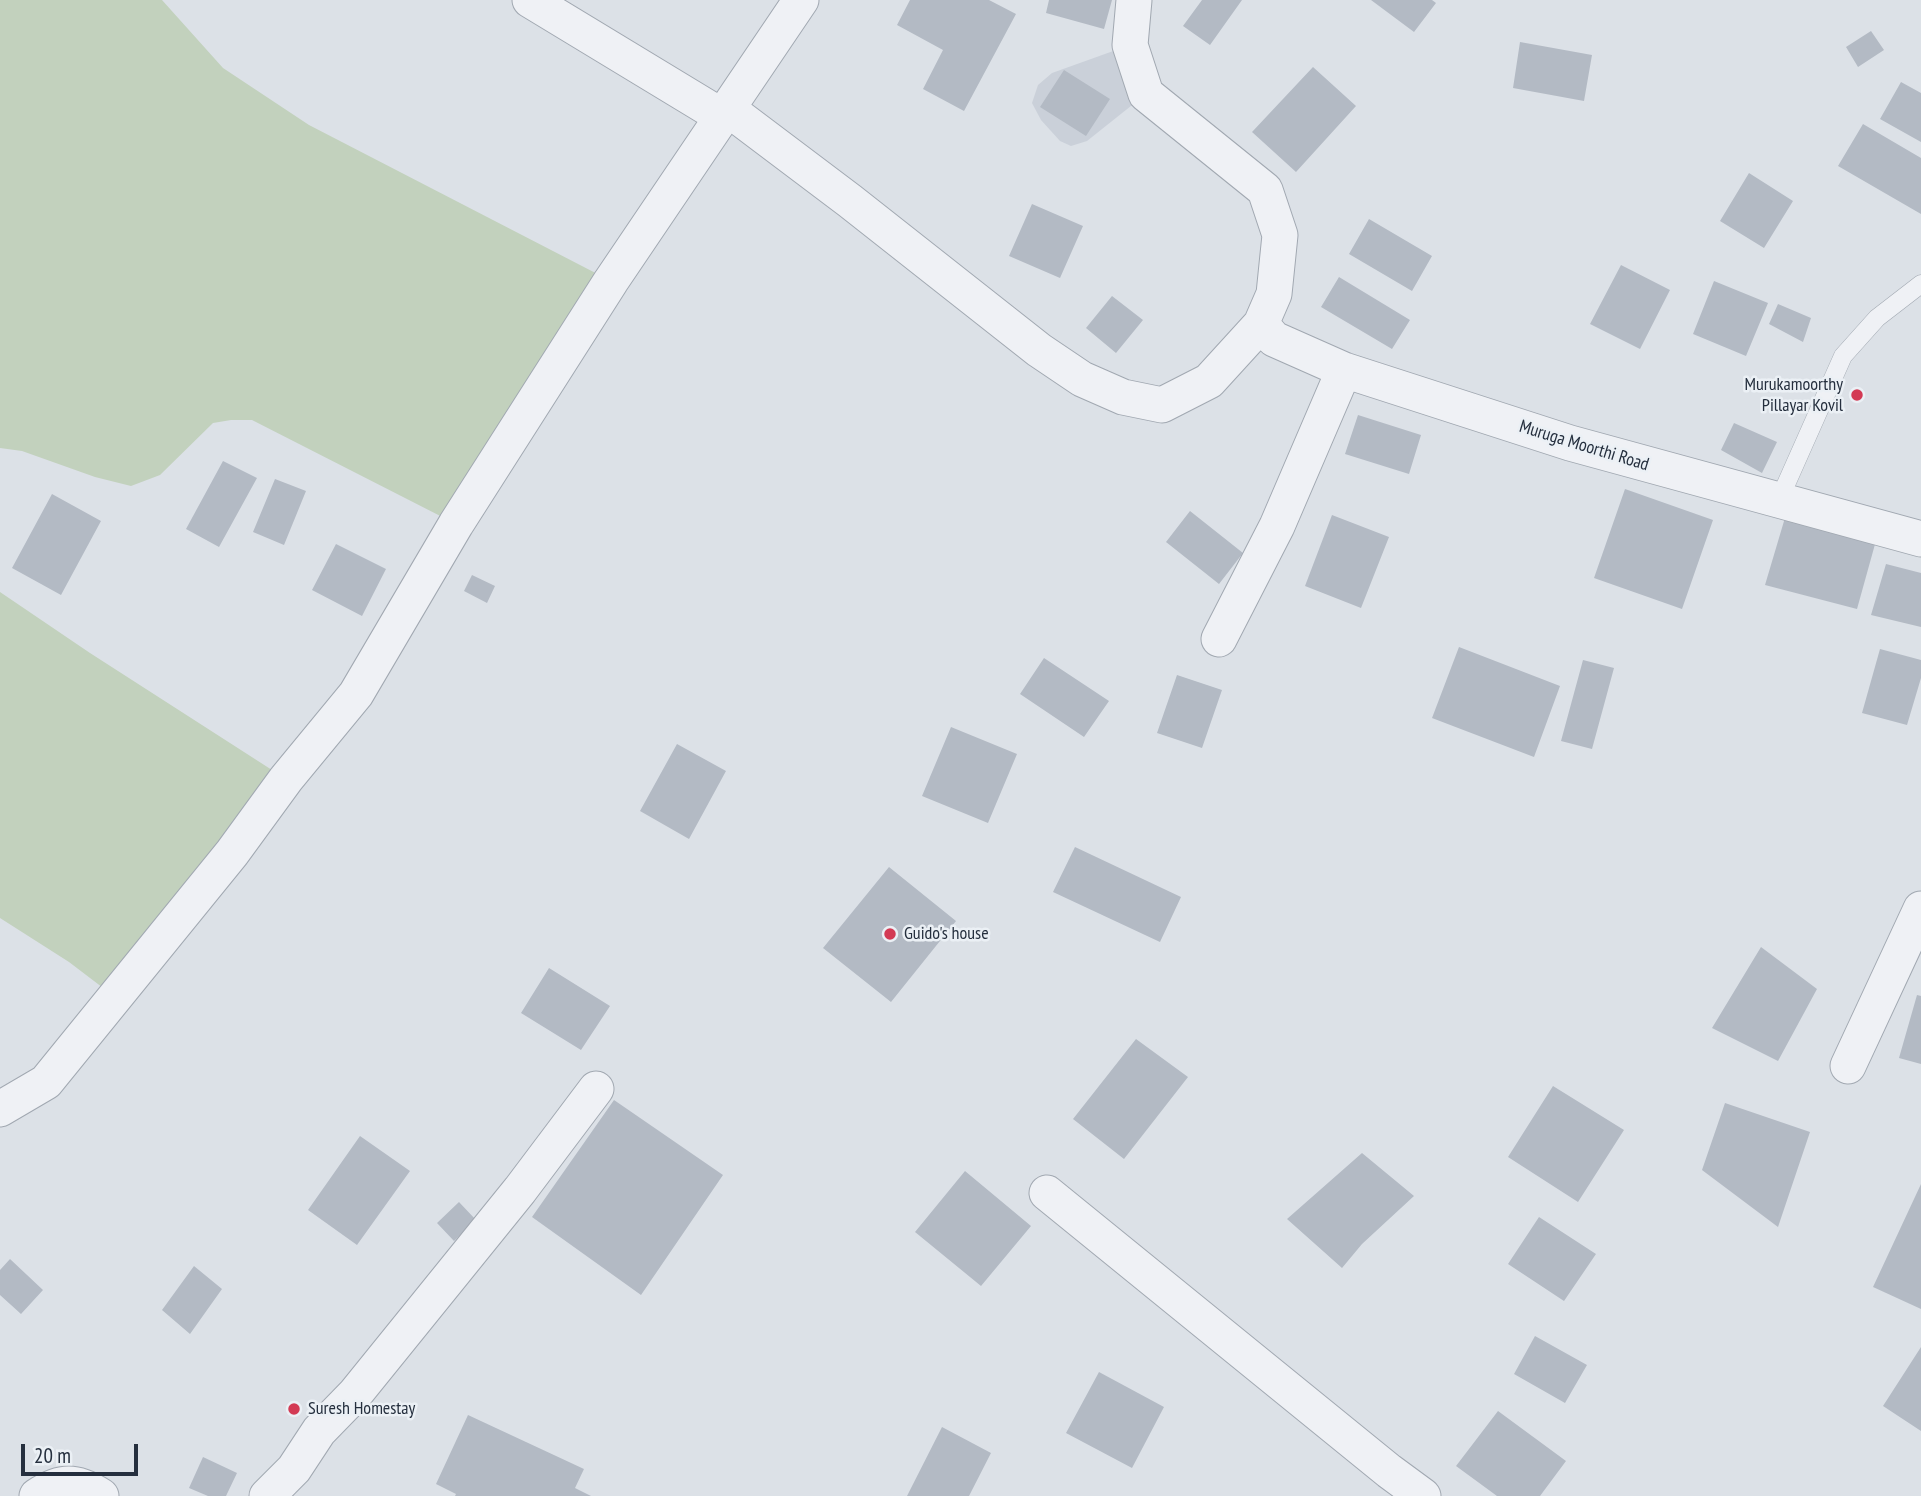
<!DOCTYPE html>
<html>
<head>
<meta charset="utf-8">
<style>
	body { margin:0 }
	#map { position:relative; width:1921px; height:1496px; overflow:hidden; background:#dce1e7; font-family:"PT Sans Narrow",sans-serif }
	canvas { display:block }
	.scale { position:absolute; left:21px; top:1444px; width:117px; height:32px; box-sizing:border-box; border:4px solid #252f3e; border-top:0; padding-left:9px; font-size:21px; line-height:24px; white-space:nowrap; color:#252f3e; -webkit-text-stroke:5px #ebf0f5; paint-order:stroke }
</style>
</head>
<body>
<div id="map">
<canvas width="1921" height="1496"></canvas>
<div class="scale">20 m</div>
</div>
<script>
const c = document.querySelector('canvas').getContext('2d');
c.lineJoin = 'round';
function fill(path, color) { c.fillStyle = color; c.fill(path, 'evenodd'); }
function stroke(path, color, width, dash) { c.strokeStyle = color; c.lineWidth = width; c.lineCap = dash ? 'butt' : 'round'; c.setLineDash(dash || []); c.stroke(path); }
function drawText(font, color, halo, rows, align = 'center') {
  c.font = font + ' "PT Sans Narrow",sans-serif'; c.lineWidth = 5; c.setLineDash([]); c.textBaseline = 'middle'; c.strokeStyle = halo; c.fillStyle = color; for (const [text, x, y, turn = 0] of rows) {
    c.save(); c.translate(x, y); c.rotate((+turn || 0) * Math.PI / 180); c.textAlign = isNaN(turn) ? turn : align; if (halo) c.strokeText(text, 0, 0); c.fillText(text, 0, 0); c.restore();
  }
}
fill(new Path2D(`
	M1130,45l16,49 -59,47 -16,5 -11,-5 -19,-21 -9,-17 6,-18 14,-12z`), '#cad0d9');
fill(new Path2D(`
	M0,0h162l61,68 86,57 302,156 -155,243 -204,-104h-21l-18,3 -53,52 -29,11 -36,-9 -73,-26 -22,-3z
	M0,592l90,61 196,126 -171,218 -46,-35 -69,-44z`), '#c2d1bd');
fill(new Path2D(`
	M910,0h79l27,14 -52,97 -41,-22 20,-39 -46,-25z
	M1049,0h63l-8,29 -58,-16z
	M1202,0h40l-32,45 -27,-19z
	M1371,0h61l4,3 -22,29z
	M1871,31l13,19 -26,17 -12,-20z
	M1520,42l72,13 -8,46 -71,-13z
	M1313,67l43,39 -60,66 -44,-40z
	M1064,70l46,29 -24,37 -46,-29z
	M1901,82l20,11v49l-41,-23z
	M1863,124l58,34v56l-83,-48z
	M1749,173l44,28 -29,47 -44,-27z
	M1032,204l51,22 -23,52 -51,-22z
	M1369,219l63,37 -20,35 -63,-37z
	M1621,265l49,25 -30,59 -50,-25z
	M1339,277l71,43 -18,29 -71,-42z
	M1714,281l54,22 -22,53 -53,-22z
	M1112,296l31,24 -27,33 -30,-25z
	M1778,304l33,14 -8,24 -34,-18z
	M1358,415l63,20 -12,39 -64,-20z
	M1734,423l43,19 -15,31 -41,-23z
	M223,461l34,17 -38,69 -33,-18z
	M275,479l31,12 -22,54 -31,-13z
	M1625,489l88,31 -31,89 -88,-31z
	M52,494l49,27 -40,74 -49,-27z
	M1190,511l53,42 -24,31 -53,-42z
	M1787,511l90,26 -20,72 -92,-24z
	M1332,515l57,22 -28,71 -56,-22z
	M336,544l50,25 -24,47 -50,-26z
	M1886,564l35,9v54l-50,-12z
	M472,575l23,11 -8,17 -23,-12z
	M1459,647l101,39 -26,71 -102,-39z
	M1880,649l41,11v18l-14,47 -45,-12z
	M1044,658l65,43 -25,36 -64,-43z
	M1583,660l31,8 -22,81 -31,-8z
	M1177,675l45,15 -20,58 -45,-15z
	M951,727l66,27 -29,69 -66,-27z
	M677,744l49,27 -37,68 -49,-28z
	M1075,847l106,50 -21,45 -107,-50z
	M889,867l67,54 -65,81 -68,-54z
	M1761,947l56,42 -39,72 -66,-33z
	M549,968l61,38 -29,44 -60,-37z
	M1917,995l4,1v68l-22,-6z
	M1136,1039l52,38 -64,82 -51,-40z
	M1553,1086l71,44 -46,72 -70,-45z
	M614,1100l109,75 -82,120 -109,-78z
	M1725,1103l85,29 -32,95 -76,-57z
	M360,1136l50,35 -53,74 -49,-35z
	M1362,1153l52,43 -52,48 -20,24 -55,-49z
	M965,1171l66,55 -50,60 -66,-54z
	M1921,1184v125l-48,-22z
	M459,1202l17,18 -22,21 -17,-18z
	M1539,1217l57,37 -32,47 -56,-37z
	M10,1259l33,31 -22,24 -21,-19v-25z
	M194,1266l28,23 -32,45 -28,-24z
	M1535,1336l52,29 -22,38 -51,-29z
	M1921,1347v84l-38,-25z
	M1099,1372l65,35 -32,61 -66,-35z
	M1498,1411l68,50 -26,35h-43l-41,-30z
	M468,1415l116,54 -9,19 16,8h-136l1,-2 -20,-10z
	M942,1427l49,26 -22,43h-62z
	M203,1457l34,16 -11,23h-18l-19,-8z`), '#b3bac4');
const lane = new Path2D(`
	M1779,500l64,-144 34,-38 44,-34`);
const street = new Path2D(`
	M530,0l193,117
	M728,109l122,92 189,149 43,29 41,18 39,8 47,-24 52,-57 13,-30 6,-59 -15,-45 -119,-96 -16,-49 4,-45
	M1261,324l13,15 70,31 226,73 351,96
	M1219,639l58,-113 67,-156
	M1848,1066l73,-157
	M0,1109l46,-27 186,-229 54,-74 70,-85 100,-170 155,-243 190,-281
	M1047,1193l342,278 34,25
	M37,1496c24,-16 39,-16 64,0
	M267,1496l27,-27 25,-38 36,-37 165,-204 76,-101`);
stroke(lane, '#a1a8b1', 19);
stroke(street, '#a1a8b1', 37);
stroke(lane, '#eff1f5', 18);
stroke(street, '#eff1f5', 35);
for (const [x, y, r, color] of [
	[1857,395,7,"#d33a54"],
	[890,934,7,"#d33a54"],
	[294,1409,7,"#d33a54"]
]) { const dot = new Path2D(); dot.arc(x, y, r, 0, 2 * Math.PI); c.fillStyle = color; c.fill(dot); stroke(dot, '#ebf0f5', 2.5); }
drawText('18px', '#252f3e', '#ebf0f5', [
	["Murukamoorthy",1843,385,"right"],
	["Pillayar Kovil",1843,406,"right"],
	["Guido's house",904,934],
	["Suresh Homestay",308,1409]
], 'left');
drawText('18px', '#252f3e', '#ebf0f5', [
	["Muruga Moorthi Road",1584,446,17]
]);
</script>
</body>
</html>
